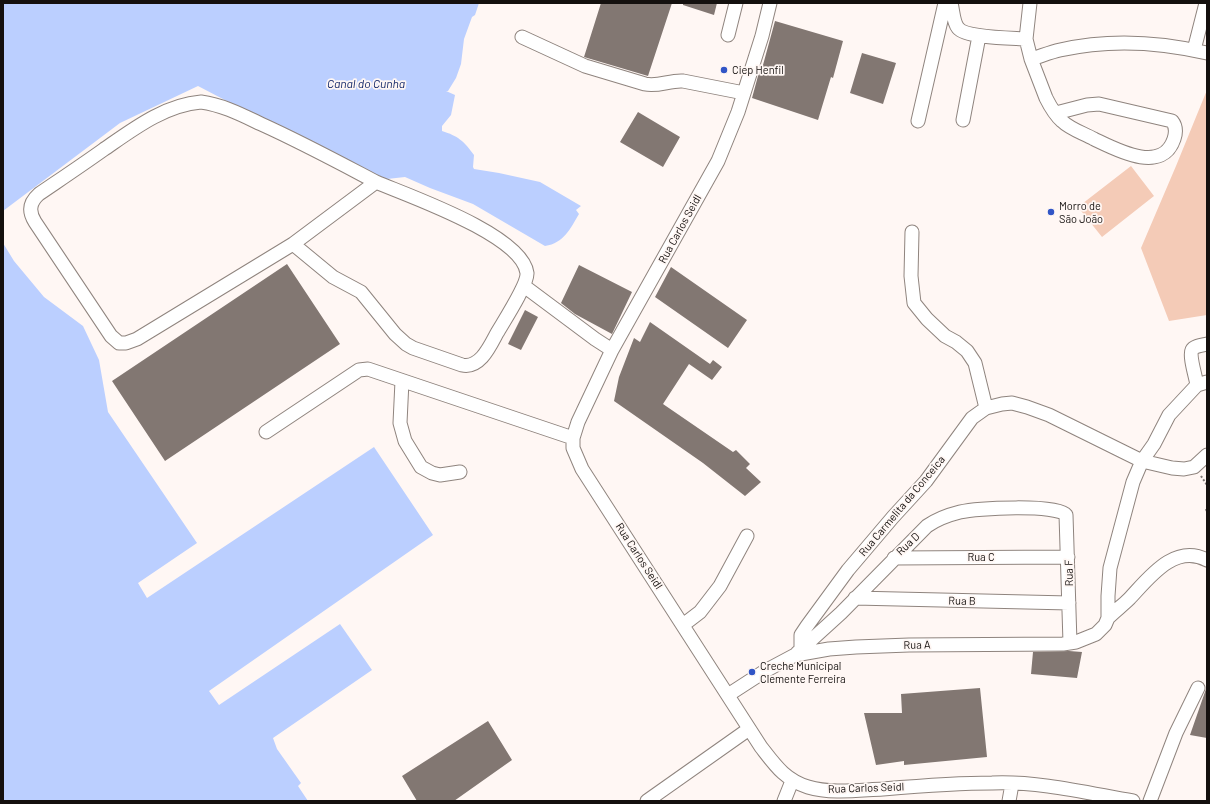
<!DOCTYPE html>
<html>
<head>
<meta charset="utf-8">
<style>
	body { margin:0 }
	#map { position:relative; width:1210px; height:804px; overflow:hidden; background:#fff7f4; font-family:Barlow,sans-serif }
	canvas { display:block }
	.frame { position:absolute; inset:0; border:4px solid #14100e; pointer-events:none }
</style>
</head>
<body>
<div id="map">
<canvas width="1210" height="804"></canvas>
<div class="frame"></div>
</div>
<script>
const c = document.querySelector('canvas').getContext('2d');
c.lineJoin = 'round';
function fill(path, color) { c.fillStyle = color; c.fill(path, 'evenodd'); }
function stroke(path, color, width, dash) { c.strokeStyle = color; c.lineWidth = width; c.lineCap = dash ? 'butt' : 'round'; c.setLineDash(dash || []); c.stroke(path); }
function drawText(font, color, halo, rows, align = 'center') {
  c.font = font + ' Barlow,sans-serif'; c.lineWidth = 3.5; c.setLineDash([]); c.textBaseline = 'middle'; c.strokeStyle = halo; c.fillStyle = color; for (const [text, x, y, turn = 0] of rows) {
    c.save(); c.translate(x, y); c.rotate((+turn || 0) * Math.PI / 180); c.textAlign = isNaN(turn) ? turn : align; if (halo) c.strokeText(text, 0, 0); c.fillText(text, 0, 0); c.restore();
  }
}
fill(new Path2D(`
	M1207,90v225l-38,6 -28,-73 35,-82z
	M1131,166l23,30 -52,41 -24,-30z`), '#f4cbb7');
fill(new Path2D(`
	M3,3h476l-4,12 -3,2 -8,22 -3,25 -5,14 -8,13h-2l9,4 -4,20 -9,11v5c16,5 22,10 32,24l-1,12 1,2 25,4 41,9 41,24 -5,4 3,4c-9,15 -15,29 -34,32l-72,-42 -43,-16 -25,-11 -27,3 -180,-94 -78,37 -117,88z
	M3,243l11,18 30,36 39,29 16,34 9,52 89,131 -59,40 9,15 227,-151 59,88 -224,156 10,14 121,-81 32,46 -99,68 4,11 24,34 -3,3 10,15h-305z`), '#bbcfff');
fill(new Path2D(`
	M601,3h71l-24,73 -64,-19z
	M683,3h34l-3,12 -31,-10z
	M775,21l68,20 -10,37 -2,-1 -13,43 -66,-22 9,-33h2z
	M862,53l34,10 -13,41 -33,-11z
	M638,112l42,25 -17,30 -43,-25z
	M287,264l53,80 -175,117 -53,-80z
	M579,265l53,27 -20,42 -37,-20 -14,-11z
	M671,267l76,53 -19,28 -73,-51z
	M525,310l13,7 -17,33 -13,-6z
	M650,322l60,42 3,-4 9,7 -10,13 -23,-16 -26,40 70,48 3,-2 14,14 -4,4 15,14 -16,14 -42,-33 -89,-62 5,-24 15,-39 6,4z
	M1069,651l13,1 -5,26 -46,-4 2,-22z
	M980,688l7,69 -83,8v-4l-28,4 -12,-52h38l-1,-19z
	M1206,689h1v49l-17,-3z
	M488,721l24,39 -58,41h-37l-15,-25z`), '#827772');
const minor = new Path2D(`
	M770,3l-8,33 -24,76 -20,49 -106,189 -34,72 -5,16v10l9,21 179,278c14,18 24,33 47,40 23,7 51,3 75,2 36,-3 73,-6 109,-6 47,-2 95,10 141,18
	M951,3c2,7 2,19 7,25 8,10 54,10 68,11
	M1030,3l-4,36 5,20 15,39c4,8 9,17 16,23 8,8 21,12 32,18 21,10 68,36 80,0 2,-6 2,-13 -2,-18l-73,-17 -12,1 -31,8
	M728,35l8,-32
	M522,37l63,29 60,18c13,3 25,-4 38,-3l61,12
	M1194,50l12,-47
	M1031,59c10,-3 20,-7 29,-9 48,-11 100,-8 147,3
	M201,102c22,3 41,13 60,22 40,18 77,38 115,58l-83,62 -156,95 -11,4h-7l-8,-7 -76,-114c-7,-11 -5,-20 4,-28 22,-15 43,-29 64,-44 29,-20 61,-45 98,-48z
	M963,120l16,-84
	M918,121l27,-118
	M912,232l-1,44 3,27 13,16 18,17 11,6 11,9 8,12 11,45
	M293,244l40,33 28,15 34,42 11,10 7,4 49,17c18,4 28,-19 35,-32 7,-12 31,-49 30,-60 -5,-38 -118,-77 -151,-91
	M524,286l71,53 17,11
	M402,381l-2,42 5,18 16,26 11,6 8,2 20,-3
	M1197,385c-1,-7 -8,-29 -5,-35 2,-4 11,-5 15,-6
	M266,432l93,-62 9,-1 205,69
	M894,558l174,-1
	M855,598l214,5
	M1108,618c7,-7 15,-13 21,-19 20,-21 45,-56 78,-39
	M683,625l17,-13 20,-26 27,-50
	M801,650v-15l6,-9 41,-56 45,-53 33,-36 46,-63 14,-10 16,-4 10,-1 15,4 22,8 93,46 30,7 12,1 10,-2 13,-12
	M797,653l44,-40 86,-87c10,-7 21,-11 33,-14 16,-4 98,-8 106,3l4,128
	M728,695l37,-24 30,-16 34,-6 27,-2 53,-2 154,-1 13,-2 20,-8 9,-9 3,-7v-22l2,-28 23,-86 9,-21 12,-17 15,-29 28,-30 10,-3
	M647,801l102,-72
	M784,801l8,-20
	M1009,801l3,-17
	M1150,801l26,-68 22,-45`);
stroke(minor, '#8f847e', 15);
stroke(new Path2D(`
	M1201,476l6,9
	M1206,509l1,3`), '#7f7977', 2, [2, 2]);
stroke(minor, '#fff', 13);
for (const [x, y, r, color] of [
	[724,70,4,"#3155c6"],
	[1051,212,4,"#3155c6"],
	[752,672,4,"#3155c6"]
]) { const dot = new Path2D(); dot.arc(x, y, r, 0, 2 * Math.PI); c.fillStyle = color; c.fill(dot); stroke(dot, '#fff7f4', 1.5); }
drawText('11px', '#14100e', '#fff7f4', [
	["Ciep Henfil",732,70],
	["Morro de",1059,206],
	["São João",1059,219],
	["Creche Municipal",760,666],
	["Clemente Ferreira",760,679]
], 'left');
drawText('11px', '#14100e', '#fff7f4', [
	["Rua Carlos Seidl",680,229,-61],
	["Rua Carmelita da Conceica",902,506,-50],
	["Rua D",908,544,-44],
	["Rua Carlos Seidl",639,556,57],
	["Rua C",981,557],
	["Rua F",1069,573,-91],
	["Rua B",962,601,1],
	["Rua A",917,645,-1],
	["Rua Carlos Seidl",866,788,-2]
]);
drawText('italic 12px', '#14286a', '#fff7f4', [
	["Canal do Cunha",366,84]
]);
</script>
</body>
</html>
